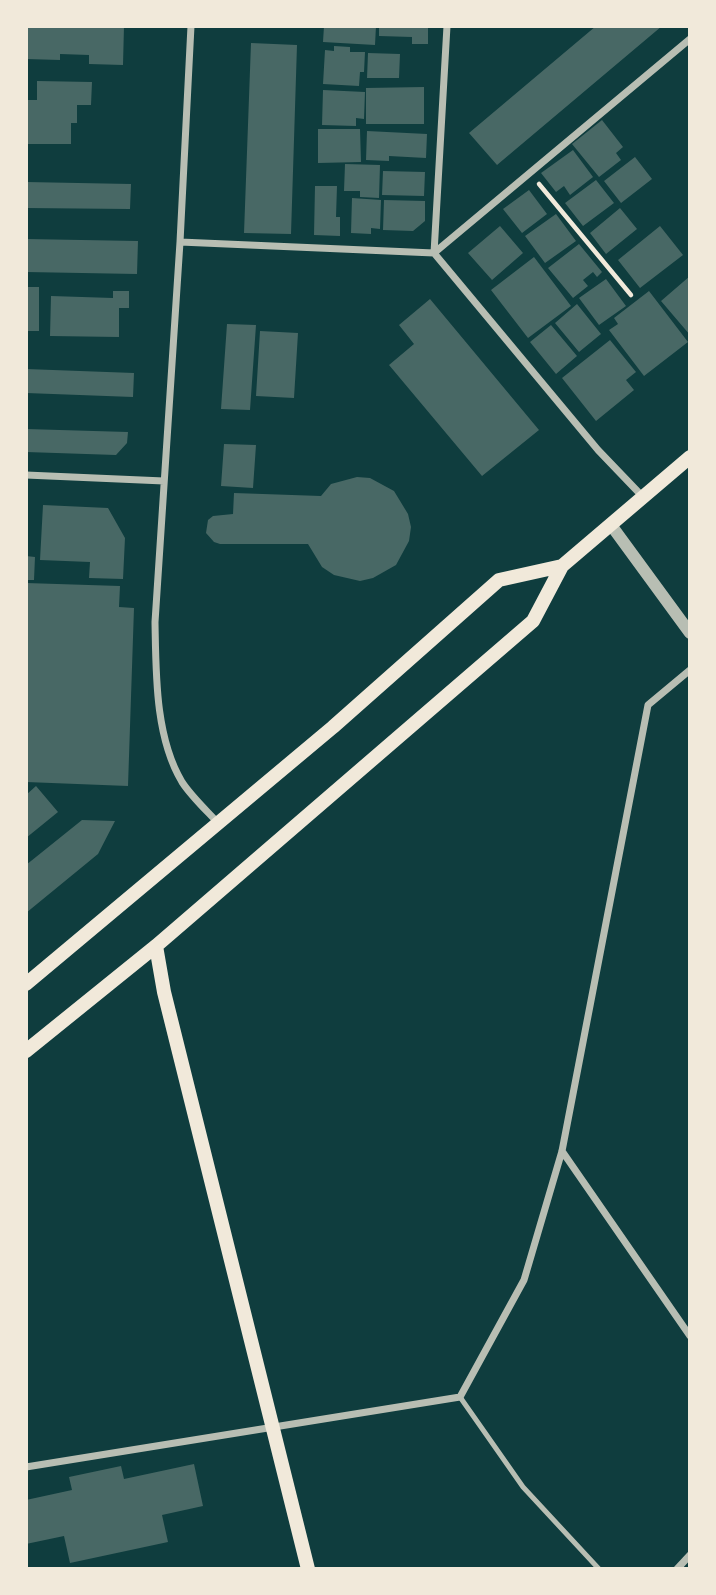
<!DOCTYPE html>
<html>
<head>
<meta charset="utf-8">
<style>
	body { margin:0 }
	#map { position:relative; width:716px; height:1595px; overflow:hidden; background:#0f3d3e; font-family:"Public Sans",sans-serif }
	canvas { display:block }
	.frame { position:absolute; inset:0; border:28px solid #f1e9da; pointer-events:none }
</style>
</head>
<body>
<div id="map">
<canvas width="716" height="1595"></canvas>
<div class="frame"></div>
</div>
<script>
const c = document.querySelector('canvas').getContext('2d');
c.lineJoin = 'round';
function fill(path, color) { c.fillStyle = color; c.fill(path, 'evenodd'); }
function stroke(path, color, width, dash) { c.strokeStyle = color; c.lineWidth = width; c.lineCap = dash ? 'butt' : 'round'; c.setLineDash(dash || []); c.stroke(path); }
fill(new Path2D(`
	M27,26h97l-1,39 -34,-1v-9l-29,-1v6l-34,-1z
	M324,26h52l-1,19 -52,-3z
	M379,26h49v18h-16v-7l-33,-1z
	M596,26h66l-165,139 -28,-32z
	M251,43l46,2 -6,189 -47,-1z
	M334,46l16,1v5h15l-1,20h-4l-1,14 -36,-2 2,-34 9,1z
	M368,53l32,1 -1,24h-32z
	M37,81l55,1 -1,23h-14v18h-6v21h-45v-44h11z
	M424,87v37h-58v-36z
	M323,90l42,2 -1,27 -8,-1v8l-34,-1z
	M602,120l21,27 -7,6 5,7 -22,17 -27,-33z
	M318,129h42l1,33 -43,1z
	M367,131l60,3 -1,24 -37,-2v5l-23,-1z
	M573,150l20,27 -23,18 -6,-9 -8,6 -15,-19z
	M635,157l17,22 -31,24 -17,-22z
	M345,164l35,1 -1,33 -19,-1v-6h-16z
	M383,171l42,1 -1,24 -42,-1z
	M596,180l18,23 -31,23 -18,-23z
	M26,182l105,2 -1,25 -104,-1z
	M315,186h22l-1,31h4v19l-26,-1z
	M529,190l18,24 -25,19 -19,-24z
	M352,198l29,2 -1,29 -9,-1v6l-20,-1z
	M384,200l41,1v20l-12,10 -30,-1z
	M620,208l17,21 -31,25 -16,-21z
	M556,214l20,27 -31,22 -20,-27z
	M500,226l23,27 -31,27 -24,-27z
	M660,226l23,29 -43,33 -22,-28z
	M26,239l112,2 -1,33 -111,-2z
	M579,244l23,28 -5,5 -4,-5 -10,8 5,6 -15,12 -25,-30z
	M534,257l37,49 -43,32 -37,-48z
	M690,276v59l-29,-34z
	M606,279l20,27 -27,19 -20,-27z
	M26,287h13v44h-13z
	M113,291h16v17h-10v29l-69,-1 1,-40 62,2z
	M649,291l39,51 -44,34 -35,-46 9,-6 -4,-6z
	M430,299l109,131 -57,46 -93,-111 25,-21 -15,-19z
	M577,304l24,30 -22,18 -24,-29z
	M227,324l29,1 -6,85 -29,-1z
	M551,325l26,31 -21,18 -26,-32z
	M260,331l38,2 -4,65 -38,-2z
	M610,340l26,32 -10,8 8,10 -38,31 -34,-43z
	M26,369l108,4 -1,24 -107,-4z
	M26,429l102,3 -1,11 -11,12 -90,-3z
	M224,444l32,1 -3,43 -32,-2z
	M357,477l13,1 24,13 14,23 3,13 -2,14 -13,24 -23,13 -13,3 -26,-6 -12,-8 -14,-23h-88l-6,-2 -8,-9 2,-13 5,-4 20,-2 1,-21 87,3 10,-12z
	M43,505l65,3 17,30 -2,41 -34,-1 1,-16 -50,-2z
	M26,556l9,1 -1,23h-8z
	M26,583l94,3 -1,21 15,1 -6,178 -102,-4z
	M36,786l22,26 -32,26v-43z
	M82,820l33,1 -17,33 -72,59v-48z
	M194,1464l9,42 -41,9 6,27 -98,21 -6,-27 -38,8v-44l46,-10 -3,-13 52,-11 3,13z`), '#486865');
stroke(new Path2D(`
	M539,184l92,111`), '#f1e9da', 4.5);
stroke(new Path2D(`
	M460,1397l63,90 76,82`), '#b8beb3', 5);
stroke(new Path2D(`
	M191,26l-11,216 -25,380c1,51 0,115 27,160 9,14 24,28 36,41
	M447,26l-13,227 164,197 45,47
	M180,242l254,11 256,-214
	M26,475l138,6
	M562,1151l128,185
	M26,1467l434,-70 64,-117 38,-129 86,-446 42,-35
	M677,1569l13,-14`), '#b8beb3', 7);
stroke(new Path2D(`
	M611,525l79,108`), '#b8beb3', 12);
stroke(new Path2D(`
	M156,946l8,46 144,577
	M26,984l307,-257 166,-147 63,-14
	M26,1051l130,-105 377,-325 29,-55 128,-109`), '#f1e9da', 14);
</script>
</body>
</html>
